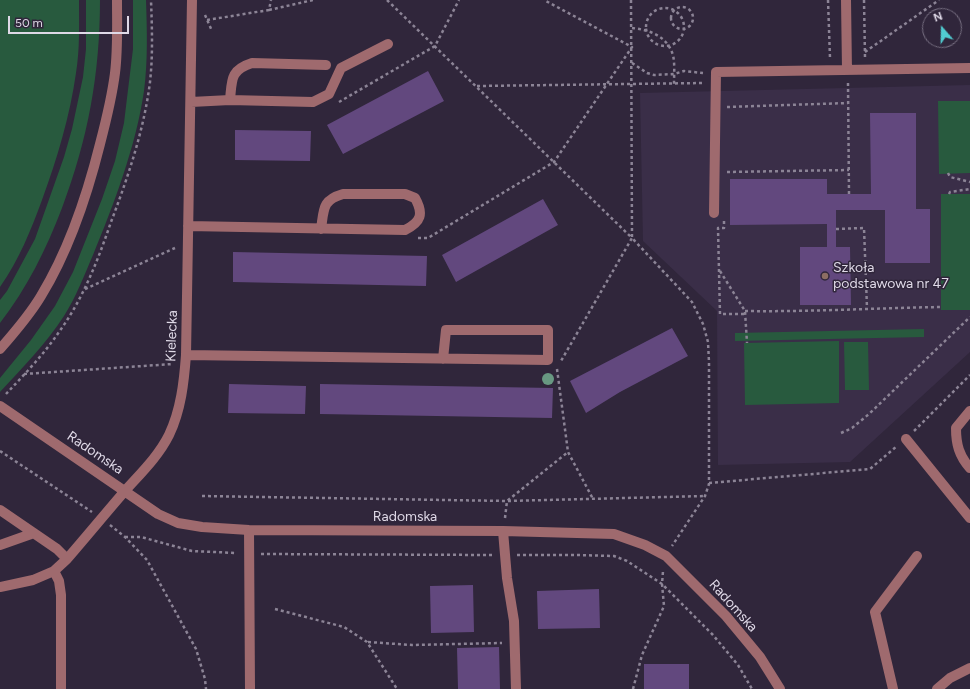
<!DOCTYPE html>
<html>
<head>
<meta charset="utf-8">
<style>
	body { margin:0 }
	#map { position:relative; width:970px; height:689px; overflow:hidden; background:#30263b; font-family:Figtree,sans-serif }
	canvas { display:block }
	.north { position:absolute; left:922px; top:8px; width:40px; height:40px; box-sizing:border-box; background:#30263b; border:1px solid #766e80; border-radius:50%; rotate:340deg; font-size:11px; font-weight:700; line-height:16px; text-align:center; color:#dfd9e7 }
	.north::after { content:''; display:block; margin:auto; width:14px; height:18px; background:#51ccd1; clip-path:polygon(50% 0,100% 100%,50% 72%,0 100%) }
	.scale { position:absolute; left:8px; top:16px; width:121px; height:18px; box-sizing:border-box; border:2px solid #dfd9e7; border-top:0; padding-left:5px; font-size:12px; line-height:14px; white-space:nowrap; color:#dfd9e7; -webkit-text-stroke:3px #30263b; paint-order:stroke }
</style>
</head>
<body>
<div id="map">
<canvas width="970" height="689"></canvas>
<div class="north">N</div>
<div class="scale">50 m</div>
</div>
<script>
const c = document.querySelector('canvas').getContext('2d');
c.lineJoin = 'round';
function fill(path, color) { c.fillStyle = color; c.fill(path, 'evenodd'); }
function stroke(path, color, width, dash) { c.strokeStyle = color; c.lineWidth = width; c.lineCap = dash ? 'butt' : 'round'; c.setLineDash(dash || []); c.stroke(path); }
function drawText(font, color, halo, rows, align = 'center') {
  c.font = font + ' Figtree,sans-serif'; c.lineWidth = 3; c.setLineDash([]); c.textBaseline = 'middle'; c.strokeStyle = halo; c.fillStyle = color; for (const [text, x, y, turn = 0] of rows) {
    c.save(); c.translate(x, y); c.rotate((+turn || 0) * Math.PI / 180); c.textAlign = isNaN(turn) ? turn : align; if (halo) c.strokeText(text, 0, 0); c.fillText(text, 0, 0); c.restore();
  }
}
fill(new Path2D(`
	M970,85v267l-120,110 -132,3 -1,-154 -74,-70 -3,-148z`), '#3a2e48');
fill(new Path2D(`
	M0,0h79c0,24 1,49 -3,73 -6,43 -19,86 -34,127 -11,30 -23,60 -42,87z
	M86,0h14c0,74 -12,139 -38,208 -16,42 -35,80 -62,115v-23l7,-9 28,-52 29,-82 8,-28 11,-52 3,-28z
	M133,0h13c1,30 2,61 -2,91 -8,55 -30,113 -51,164 -9,21 -17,42 -29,61 -18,28 -42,52 -64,76v-14l31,-38 24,-34 18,-34 29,-73 13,-38 9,-38 3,-25 6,-49z
	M938,101h32v72l-31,1z
	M941,194h29v116h-29z
	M924,329v8l-189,4v-8z
	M839,341v62l-94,2 -1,-62z
	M844,342h24l1,48h-24z`), '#285a3e');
fill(new Path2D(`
	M428,71l16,30 -101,53 -16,-29z
	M870,113h46v96h14v54h-45v-53h-49v37h14l1,58h-51v-58h27v-23l-97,1v-46h97v15h44z
	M235,130l76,1 -1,30 -75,-1z
	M543,199l15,26 -102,57 -14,-27z
	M233,252l194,4 -1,30 -193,-4z
	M672,328l16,28 -68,36 -34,21 -16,-32z
	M229,384l77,2 -1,28 -77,-1z
	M320,384l233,4 -1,30 -232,-4z
	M473,585l1,47 -43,1 -1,-47z
	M599,589l1,39 -62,1 -1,-38z
	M499,647l1,42h-42l-1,-41z
	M644,664h45v25h-45z`), '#62487e');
stroke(new Path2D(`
	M387,0l245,238 -71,123
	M631,0l1,238 60,64 11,22 5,18 1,20v122l-4,12 -33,50
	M828,0l2,58
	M864,0l1,57
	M671 18a11 11 0 1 1 22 0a11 11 0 1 1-22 0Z
	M646 27a19 19 0 1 1 38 0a19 19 0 1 1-38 0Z
	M269,10l44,-10
	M205,15l7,16
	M207,20l62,-10 2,-10
	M632,28c18,2 35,8 41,27 2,9 1,20 1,29
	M865,52l74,-52
	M632,63l15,10 7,2 20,-1 10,-3 19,2
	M848,83l1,111
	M477,86l227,-3
	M339,102l96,-56 24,-46
	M727,107l121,-4
	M727,172l122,-2
	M948,173l2,4 20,5
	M949,194l1,-2 20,-3
	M724,221v7h-6l2,86h25
	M836,229l28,-1 3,80
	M418,238h10l126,-76 78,-115 -88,-47
	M720,271l25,40 2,32
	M85,289l90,-41
	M745,311c66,1 131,-3 196,-4
	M557,369l11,83 25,47
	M24,374l149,-10
	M6,394c18,-19 38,-40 53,-62 24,-33 39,-72 52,-110 17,-45 33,-92 39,-140 3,-27 2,-55 1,-82
	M914,431l56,-56
	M841,433l11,-5 17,-14 101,-97
	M0,451l92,61
	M709,483l161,-14 27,-23
	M202,496l305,5 198,-5
	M505,518l2,-17 61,-49
	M110,525l15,12 22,23 49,89 9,30 1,10
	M125,537h16l51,14 44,2
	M261,554l231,1
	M517,555h60l37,1 13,5 35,23 51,51 25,30 14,24
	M275,609l69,18 23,15 30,47
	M368,642l44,3 90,-2
	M633,689l9,-34 22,-49 -2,-22 1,-13`), '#8c8496', 2.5, [3, 3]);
stroke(new Path2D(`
	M846,0l1,70
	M230,100c2,-20 0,-30 22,-37l74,2
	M191,102l39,-2 83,2 16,-8 12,-26 47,-24
	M714,213l2,-141 254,-4
	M188,226l217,4c16,-8 19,-16 10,-32l-10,-4h-62c-21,6 -19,15 -22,35
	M0,349c15,-17 29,-33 41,-53 28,-46 46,-100 59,-152 6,-23 12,-47 15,-71 3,-24 2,-49 2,-73
	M186,355l362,5v-30h-102l-3,29
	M0,406l158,108 20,9 24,4 47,3 254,1 111,3 31,11 21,11 60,60 34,41 20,32
	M970,411l-14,17c0,16 3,28 14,40
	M906,439l64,79
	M0,510l57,39 10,10
	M249,530l1,159
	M503,531l4,47 7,43 2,68
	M0,545l34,-12
	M54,571l5,10 2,14v94
	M0,587l33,-7 21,-9 13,-12c19,-22 38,-45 57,-67 16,-18 34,-35 45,-57 12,-25 15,-53 17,-80l6,-355
	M893,689l-18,-77 42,-56
	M937,689l13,-11 20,-10`), '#9f6a6e', 10);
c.fillStyle = '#689882';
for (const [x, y] of [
	[548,379]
]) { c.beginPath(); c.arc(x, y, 6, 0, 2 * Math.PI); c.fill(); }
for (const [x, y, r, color] of [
	[825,276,4,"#8d6e63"]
]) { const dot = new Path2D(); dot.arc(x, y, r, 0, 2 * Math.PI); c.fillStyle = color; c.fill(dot); stroke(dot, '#30263b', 1.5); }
drawText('14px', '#dfd9e7', '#30263b', [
	["Szkoła",833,268],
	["podstawowa nr 47",833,284]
], 'left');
drawText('14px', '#dfd9e7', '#30263b', [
	["Kielecka",172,336,-88],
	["Radomska",95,453,34],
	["Radomska",405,517],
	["Radomska",733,606,48]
]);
</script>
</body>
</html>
